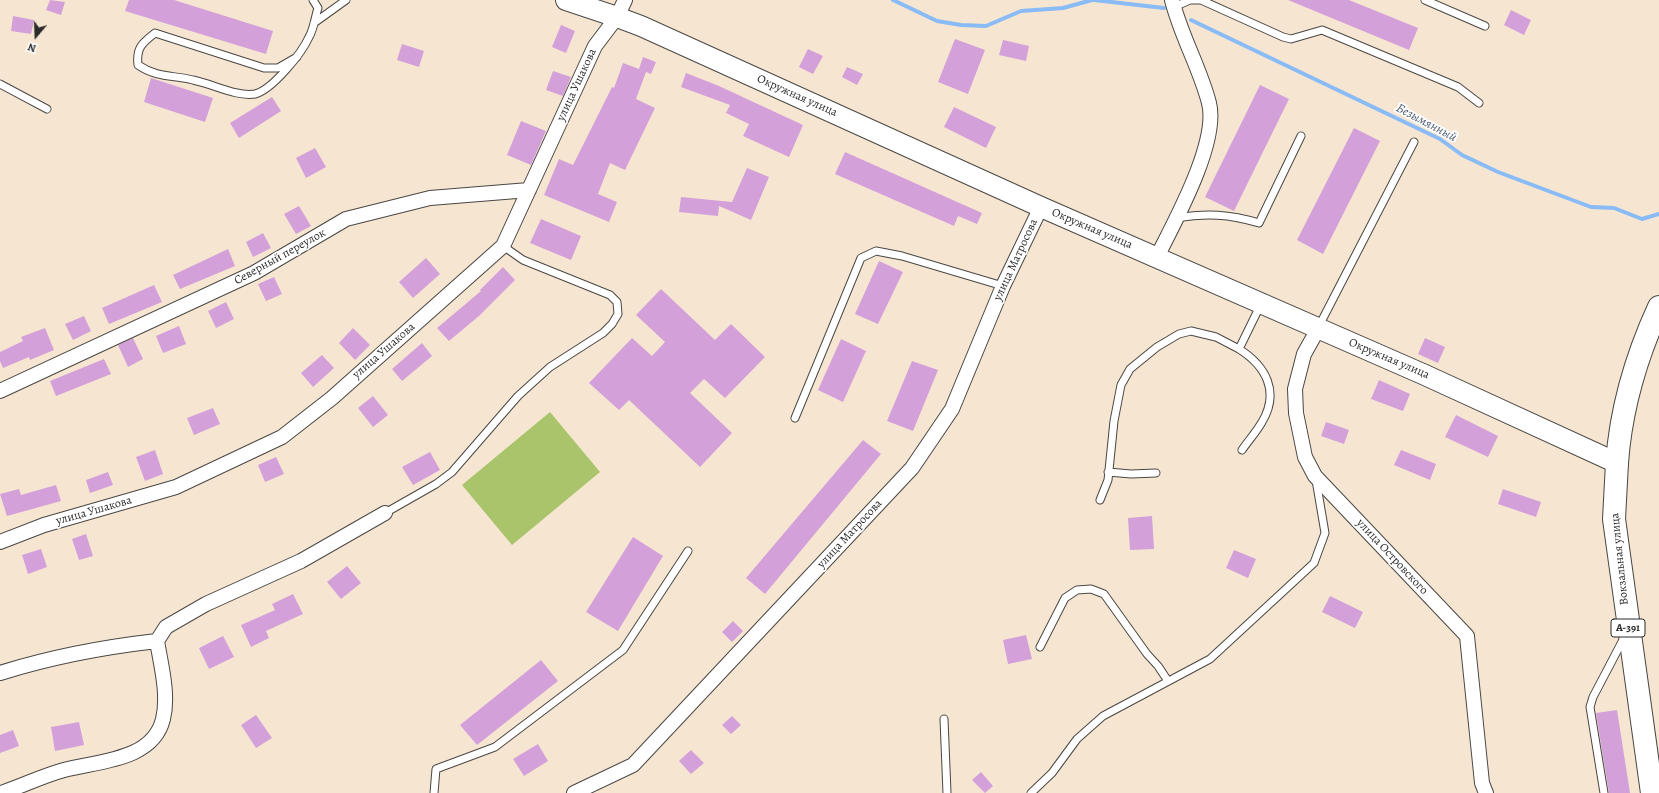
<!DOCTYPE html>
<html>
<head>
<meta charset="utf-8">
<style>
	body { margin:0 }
	#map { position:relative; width:1659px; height:793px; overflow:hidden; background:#f6e6d1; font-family:Alegreya,serif }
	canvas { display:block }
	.north { position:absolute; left:16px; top:16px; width:40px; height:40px; -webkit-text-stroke:3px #fff; paint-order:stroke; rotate:199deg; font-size:11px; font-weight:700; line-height:16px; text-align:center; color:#2b2b2b }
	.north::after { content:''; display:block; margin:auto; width:14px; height:18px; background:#2b2b2b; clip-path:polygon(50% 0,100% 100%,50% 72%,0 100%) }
</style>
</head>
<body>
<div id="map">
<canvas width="1659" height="793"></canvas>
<div class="north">N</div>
</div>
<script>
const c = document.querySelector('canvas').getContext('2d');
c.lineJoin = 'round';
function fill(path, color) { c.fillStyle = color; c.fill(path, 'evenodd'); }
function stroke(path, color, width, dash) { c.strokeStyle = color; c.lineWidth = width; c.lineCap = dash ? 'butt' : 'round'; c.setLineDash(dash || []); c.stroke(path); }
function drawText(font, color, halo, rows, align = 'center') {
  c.font = font + ' Alegreya,serif'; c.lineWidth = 3.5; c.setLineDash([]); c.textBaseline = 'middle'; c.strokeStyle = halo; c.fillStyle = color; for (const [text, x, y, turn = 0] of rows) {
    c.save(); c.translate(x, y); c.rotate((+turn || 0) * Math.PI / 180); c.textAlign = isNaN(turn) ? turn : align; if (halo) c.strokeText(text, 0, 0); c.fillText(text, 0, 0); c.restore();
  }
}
fill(new Path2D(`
	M550,412l50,60 -88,73 -50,-60z`), '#aac46b');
stroke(new Path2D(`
	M893,0l44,21 24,4 25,1 35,-15 42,-3 29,-8
	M1094,0l70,8
	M1191,20l249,119 22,16 36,17 93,35 23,1 28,11 17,-5`), '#89bbf6', 4);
fill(new Path2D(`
	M50,0l15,2 -4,13 -15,-5z
	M129,0h45l99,31 -7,23 -141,-43z
	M1288,0h61l69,28 -9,22z
	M1511,10l20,10 -7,15 -20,-10z
	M13,16l21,4 -3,14 -20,-3z
	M561,25l14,6 -9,22 -14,-6z
	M955,39l30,11 -17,44 -30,-12z
	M1003,40l26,6 -3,15 -27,-6z
	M402,44l22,7 -5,16 -22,-7z
	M808,49l15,7 -10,18 -14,-7z
	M643,57l13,5 -5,12 -5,-2 -10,27 19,9 -30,62 -15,-7 -12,31 19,8 -8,20 -65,-27 15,-36 14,6 39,-78 2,1 9,-25 16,6z
	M847,67l16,7 -6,11 -15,-8z
	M553,71l18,6 -8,19 -17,-6z
	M686,73l33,13 84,39 -14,32 -46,-21 6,-12 -23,-11 4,-8 -49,-18z
	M151,78l62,20 -8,24 -61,-20z
	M1260,85l29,14 -55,112 -29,-14z
	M272,97l9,14 -42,27 -9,-15z
	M954,107l42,20 -10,21 -42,-21z
	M521,121l25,10 -15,34 -24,-10z
	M1354,128l26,13 -57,113 -26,-14z
	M315,148l11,19 -20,11 -10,-20z
	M845,152l137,61 -5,11 -19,-8 -4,10 -119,-52z
	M747,168l22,9 -18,43 -32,-14 -1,10 -39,-4 2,-15 51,5z
	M299,206l12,20 -15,8 -12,-20z
	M541,219l40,17 -10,24 -41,-17z
	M263,233l8,15 -18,9 -7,-15z
	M228,249l7,17 -55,23 -7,-14z
	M426,258l14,16 -27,24 -14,-16z
	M879,261l24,11 -25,52 -23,-10z
	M503,267l12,13 -36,36 -30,25 -12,-13 44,-37 -1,-1z
	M274,277l8,17 -16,7 -8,-17z
	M154,285l8,17 -53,22 -7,-16z
	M661,289l54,51 16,-16 34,33 -40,41 -21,-19 -14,14 42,40 -32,34 -71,-67 -10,10 -30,-27 43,-45 20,18 13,-14 -29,-27z
	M226,302l8,17 -18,9 -8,-17z
	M84,316l7,15 -18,9 -8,-16z
	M179,326l7,18 -23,9 -7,-17z
	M45,328l9,22 -24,10 -1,-3 -26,11 -3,-7v-9l23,-11 -2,-4z
	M353,328l17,17 -15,15 -16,-17z
	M133,338l10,21 -15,8 -10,-22z
	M1425,338l20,9 -7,16 -20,-9z
	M841,339l25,12 -23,51 -25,-12z
	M422,343l10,13 -30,25 -10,-12z
	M322,355l12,13 -21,19 -12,-14z
	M104,359l7,15 -55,22 -6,-15z
	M912,361l26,9 -25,61 -26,-10z
	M1379,380l31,14 -7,17 -32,-12z
	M373,396l15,19 -15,12 -15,-19z
	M213,408l7,16 -26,11 -7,-17z
	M1456,415l42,21 -10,21 -43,-20z
	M1326,422l23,8 -5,14 -23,-8z
	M863,440l18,14 -116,140 -19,-16z
	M155,450l8,24 -18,7 -9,-24z
	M1401,450l35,14 -6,16 -36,-15z
	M430,452l10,18 -27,15 -11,-18z
	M276,457l8,17 -19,8 -7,-17z
	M108,472l5,13 -23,8 -4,-13z
	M56,485l5,16 -54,15 -7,-22 19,-5 2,6z
	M1503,489l38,13 -5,15 -38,-13z
	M1152,516l2,33 -24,1 -2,-32z
	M86,534l7,22 -14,4 -7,-21z
	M633,537l30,19 -45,75 -32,-19z
	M41,549l6,18 -19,7 -6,-19z
	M1234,550l22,9 -8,19 -22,-10z
	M347,566l14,17 -20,16 -14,-17z
	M293,594l10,20 -37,17 3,7 -18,9 -10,-22 34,-15 -3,-6z
	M1330,596l33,16 -8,16 -33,-16z
	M733,621l10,10 -11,11 -10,-10z
	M1026,635l6,24 -24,5 -5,-24z
	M223,636l11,21 -25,12 -10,-21z
	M541,660l17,21 -81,64 -17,-20z
	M1617,710l13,83h-21l-13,-80z
	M256,715l16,23 -16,10 -15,-23z
	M732,716l9,9 -10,9 -9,-9z
	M79,722l5,23 -29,6 -4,-24z
	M13,730l6,16 -19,7v-18z
	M538,744l10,17 -24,15 -11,-17z
	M691,750l13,13 -13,11 -12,-13z
	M981,772l12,14 -8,7 -13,-13z`), '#d4a0da');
const lane = new Path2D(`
	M1425,0l60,26
	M1174,7l16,-7h11l82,37 8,2 31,-9 136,57 21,16
	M314,23l32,-23
	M297,57l-19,11h-14l-109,-35c-13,10 -19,15 -17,32 19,13 35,10 55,15 20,4 43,17 62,14 17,-4 47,-41 54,-57 5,-8 6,-20 9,-29l-5,-8
	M0,84l47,25
	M1176,218c31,-5 53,-4 83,5l42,-87
	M1319,326l95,-184
	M1239,349c27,17 41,43 23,73 -5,9 -13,18 -20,28
	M795,418l66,-160 15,-7 26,5 101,30
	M1108,472l23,2 25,-1
	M1100,500l8,-20 6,-59 7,-36 9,-16 27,-22 22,-13 12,-3 25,6 23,12 22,-45
	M385,513l51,-29 16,-12 66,-76 32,-29 53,-34 9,-9 6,-10 -1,-12 -7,-7 -87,-35 -20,-14
	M1040,647l25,-49 12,-8 14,-1 13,5 43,60 11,12 10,15
	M944,719l3,74
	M434,793l2,-24 59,-22 128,-97 65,-99
	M1031,793l21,-20 25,-34 26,-23 107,-57 104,-96 11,-30 -9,-53
	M1604,793l-14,-86 3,-10 32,-61`);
const street = new Path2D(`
	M1157,257c18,-36 62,-115 52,-154 -9,-35 -28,-67 -37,-103
	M1318,329l-14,25 -9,35 1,24 9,44 10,19 152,160 15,147 4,10
	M0,391l254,-118 92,-54 84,-21 99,-8
	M0,542l44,-17 132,-38 106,-50 50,-39 171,-152 92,-200 22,-29 8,-17
	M0,673c51,-16 104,-26 157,-32l9,-14 40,-23 95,-43 84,-48
	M1,793c21,-7 41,-17 63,-23 33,-9 89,-9 99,-51 6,-24 -2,-54 -6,-78
	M574,793l59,-28 279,-297 40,-59 51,-123 38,-79`);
const secondary = new Path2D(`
	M566,0l51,17 24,9 400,181 384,168 192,88`);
const primary = new Path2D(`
	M1617,463c4,-56 19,-106 42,-156`);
const highway = new Path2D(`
	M1617,463l-3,56 38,274`);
stroke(lane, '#494744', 9);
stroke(street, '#494744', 16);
stroke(secondary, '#494744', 22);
stroke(primary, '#494744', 24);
stroke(highway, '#494744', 24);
stroke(lane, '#fff', 7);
stroke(street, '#fff', 14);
stroke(secondary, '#fff', 20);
stroke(primary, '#fff', 22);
stroke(highway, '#fff', 22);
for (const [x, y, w] of [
	[1628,628,34]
]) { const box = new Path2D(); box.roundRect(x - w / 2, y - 9, w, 18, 3); c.fillStyle = '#fff'; c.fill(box); stroke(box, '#2b2b2b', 1); }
drawText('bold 11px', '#2b2b2b', null, [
	["А-391",1628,628]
]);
drawText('12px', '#2b2b2b', '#fff', [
	["улица Ушакова",577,85,-65],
	["Окружная улица",797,96,24],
	["Окружная улица",1092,229,23],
	["Северный переулок",280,257,-29],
	["улица Матросова",1016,260,-65],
	["улица Ушакова",384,351,-41],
	["Окружная улица",1389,359,23],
	["улица Ушакова",94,511,-16],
	["улица Матросова",850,534,-47],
	["улица Островского",1392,557,47],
	["Вокзальная улица",1620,559,-96]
]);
drawText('italic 13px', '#4c5d72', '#fff', [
	["Безымянный",1426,123,28]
]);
</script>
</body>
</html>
